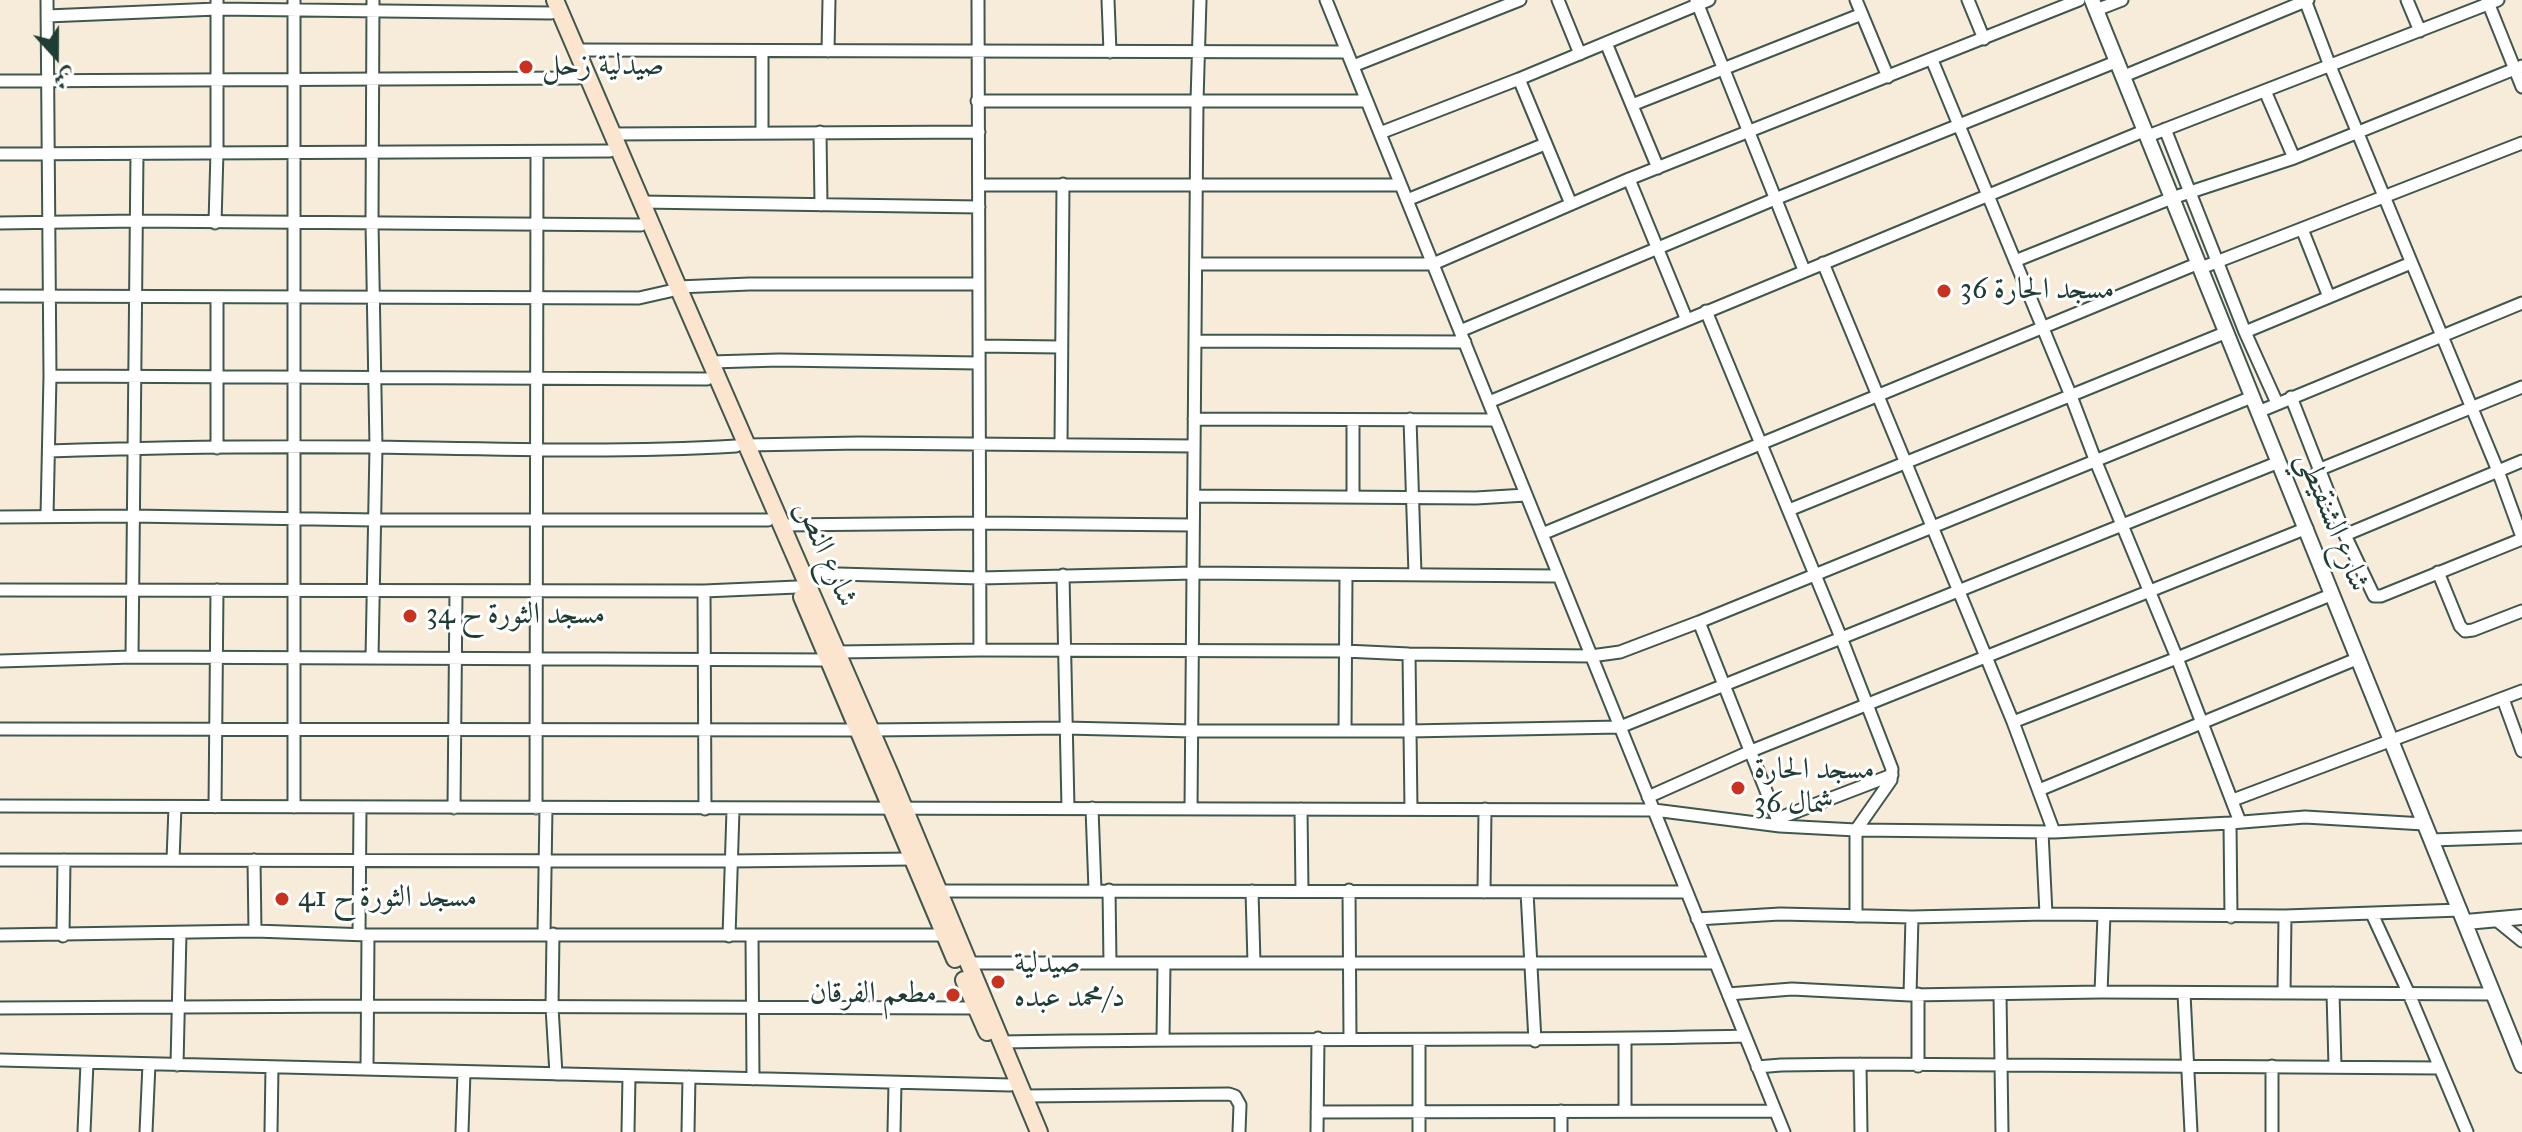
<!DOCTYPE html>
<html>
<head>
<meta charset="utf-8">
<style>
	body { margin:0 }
	#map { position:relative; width:2522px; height:1132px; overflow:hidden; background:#f7ecda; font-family:"IM FELL Great Primer",Amiri,serif }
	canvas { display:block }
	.north { position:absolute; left:16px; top:16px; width:80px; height:80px; -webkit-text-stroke:6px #fff; paint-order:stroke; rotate:159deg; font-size:22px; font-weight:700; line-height:32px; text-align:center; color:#1f3d34 }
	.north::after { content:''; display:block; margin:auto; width:28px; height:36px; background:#1f3d34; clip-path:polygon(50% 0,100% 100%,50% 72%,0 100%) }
</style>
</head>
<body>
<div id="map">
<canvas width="2522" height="1132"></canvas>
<div class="north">ش</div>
</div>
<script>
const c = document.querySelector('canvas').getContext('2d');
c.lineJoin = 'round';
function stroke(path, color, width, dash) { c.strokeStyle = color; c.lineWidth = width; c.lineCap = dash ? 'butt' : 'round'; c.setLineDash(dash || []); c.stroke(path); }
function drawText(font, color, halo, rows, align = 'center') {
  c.font = font + ' "IM FELL Great Primer",Amiri,serif'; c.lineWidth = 6; c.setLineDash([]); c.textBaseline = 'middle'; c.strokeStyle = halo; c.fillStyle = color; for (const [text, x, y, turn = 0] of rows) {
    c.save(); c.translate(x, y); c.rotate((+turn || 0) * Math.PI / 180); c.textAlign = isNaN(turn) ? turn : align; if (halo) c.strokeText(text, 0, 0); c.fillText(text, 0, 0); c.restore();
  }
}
const minor = new Path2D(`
	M978,0l2,650
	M1108,0l2,52
	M1326,0l458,1132
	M1558,0l22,54
	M1696,0l108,270
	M1856,0l32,77
	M1968,0l16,39
	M2305,0l25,66 168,405 24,66
	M2407,0l13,31
	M2487,0l35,87
	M2096,10l26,-10
	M47,16l170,-7 334,4
	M1606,43l52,125
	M577,50l770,2
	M828,51l1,-51
	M1932,60l139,336 25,66 81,196 63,164
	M1353,66l167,-66
	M2124,76l184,-76
	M1519,79l52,125
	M0,81l578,-3
	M2265,91l29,67
	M977,101h390
	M1632,105l230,-91
	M2165,129l80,203 32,71
	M762,132v-81
	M820,132l1,73
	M1380,133l139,-54 190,-79
	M612,134l367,-2
	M2148,136l350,-136
	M0,154l610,-3
	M1629,179l57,139
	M979,185h421
	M1407,200l138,-56
	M641,202l338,5
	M0,223l136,-2 505,4
	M215,223l2,-71v-152
	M2302,229l27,68
	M2015,261l157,-63 122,-40 228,-92
	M1823,263l190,459 41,110
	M1197,264h236l196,-85 450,-179
	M2201,268l321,-125
	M678,287l71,-3h230
	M0,296l639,2 31,-7
	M1706,311l136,329 50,129 -1,11 -35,50v86
	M1460,331l315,-132 343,-138
	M2245,332l166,-69
	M1196,341l269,1
	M979,346l81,1
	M711,362l68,-2 199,3
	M50,376l657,3
	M2291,397l54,138 29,61h7l141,-57
	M1489,402l657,-272
	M2258,412l264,-109
	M1194,419l301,1
	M1410,419l5,155
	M1061,444l2,-260
	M747,445l112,-2 335,3
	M217,448v-151
	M49,451c109,-4 219,-5 329,-4 119,2 239,6 358,-1
	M2318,470l204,-83
	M1195,496l281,2 50,-3
	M1353,496v-75
	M1789,510l438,-178
	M47,516l3,-140 -3,-376
	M0,517l132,-1 242,4h394
	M781,525l200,-2 212,2
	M1542,534l657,-271
	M2345,535l177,-74
	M2438,572l22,54 5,5 8,-1 49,-19
	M803,573l177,5 214,-5 364,3
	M1063,575l5,233
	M0,590l704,1 93,-4
	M704,591l1,218
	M1699,622l81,204
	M838,652l142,-2 365,1 64,3 182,2 29,-4 79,-30 553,-225
	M1409,654l2,155
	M132,657l5,-503
	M372,658l4,-211 -4,-224 1,-223
	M0,661l132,-4 697,3
	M2503,699l19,52
	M2013,722l164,-64 156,-64
	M0,729l858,1
	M871,730l194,-2 128,3h216l211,-4 659,-265
	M1345,730l1,-155
	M2039,790l320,-132
	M1648,797l103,-46 556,-223
	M2233,800l289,-109
	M0,806l1654,4 126,16 76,4 198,2 176,-9 75,-6 119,7
	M215,807l2,-217
	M294,807v-807
	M454,808l2,-217
	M536,808l1,-655
	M1092,808l3,82
	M1191,809l6,-708 3,-101
	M1301,809l1,82
	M1777,819l115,-44
	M2230,823l1,94
	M2042,832l4,82
	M2431,840l91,-3
	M0,860l731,1 181,-2
	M173,860l2,-53
	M254,860l1,71
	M1109,890l1,73
	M1349,890l1,149
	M938,891l748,1
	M1252,891l2,72
	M1484,892l1,-83
	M1527,892l8,149
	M2372,914l37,80 58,138
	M1697,919l83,-5 132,3 134,-3 239,2 176,-6
	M2495,919l27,22
	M359,934l1,-126
	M544,934l2,-126
	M553,934l-1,73 4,67
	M0,935l255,-4 113,4h576
	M63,936l1,-76
	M729,936l4,-126
	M752,936l1,143
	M968,963h747
	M2101,992l3,-77
	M2284,993l1,-77
	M2333,993l2,73
	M1728,994l64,-5 118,6 191,-3 393,2
	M1918,994v72
	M2000,994l2,138
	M2184,994l7,138
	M1910,995l2,-78
	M0,1008l367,-2 609,2
	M1163,1039l1,-75
	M1002,1042c248,-5 495,0 743,-6
	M0,1060l1010,25
	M1860,1064l1,68
	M177,1065l3,-132
	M2272,1066v66
	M1757,1067l24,-2 79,-1 580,4
	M367,1069l1,-134
	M1025,1096l204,-2 6,2 5,9 -1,27
	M1625,1110v-71
	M1317,1112l458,-1
	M84,1132l3,-69
	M146,1132l3,-68
	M271,1132l1,-65
	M462,1132l2,-60
	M628,1132l1,-56
	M688,1132l1,-55
	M894,1132l1,-49
	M1317,1132l1,-94
	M1419,1132v-92
	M1561,1132v-21`);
const tertiary = new Path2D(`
	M2092,0l430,1065
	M2466,922l56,-5`);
const secondary = new Path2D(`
	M555,0l123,287 211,485 150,360
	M802,597l153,362
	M964,980l23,52`);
stroke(minor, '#3f574d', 15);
stroke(tertiary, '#3f574d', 18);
stroke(secondary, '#3f574d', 20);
stroke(minor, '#fff', 11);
stroke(tertiary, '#fff', 14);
stroke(secondary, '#fce5cf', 16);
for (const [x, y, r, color] of [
	[526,67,8,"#c8321e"],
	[1944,291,8,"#c8321e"],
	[410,616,8,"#c8321e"],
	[1738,788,8,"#c8321e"],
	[282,899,8,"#c8321e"],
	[998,982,8,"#c8321e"],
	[953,995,8,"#c8321e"]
]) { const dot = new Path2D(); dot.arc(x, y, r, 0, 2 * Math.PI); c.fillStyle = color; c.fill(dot); stroke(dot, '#fff', 3); }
drawText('30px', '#1f3d34', '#fff', [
	["صيدلية زحل",542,67],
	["مسجد الحارة 36",1960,291],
	["مسجد الثورة ح 34",426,616],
	["مسجد الحارة",1754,771],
	["36 شمال",1754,805],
	["مسجد الثورة ح 41",298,899],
	["صيدلية",1014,965],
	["د/محمد عبده",1014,999],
	["مطعم الفرقان",937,995,"right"]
], 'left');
drawText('30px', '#1f3d34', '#fff', [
	["شارع الشنقيطي",2332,522,68],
	["شارع النص",825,554,66]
]);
</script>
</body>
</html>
